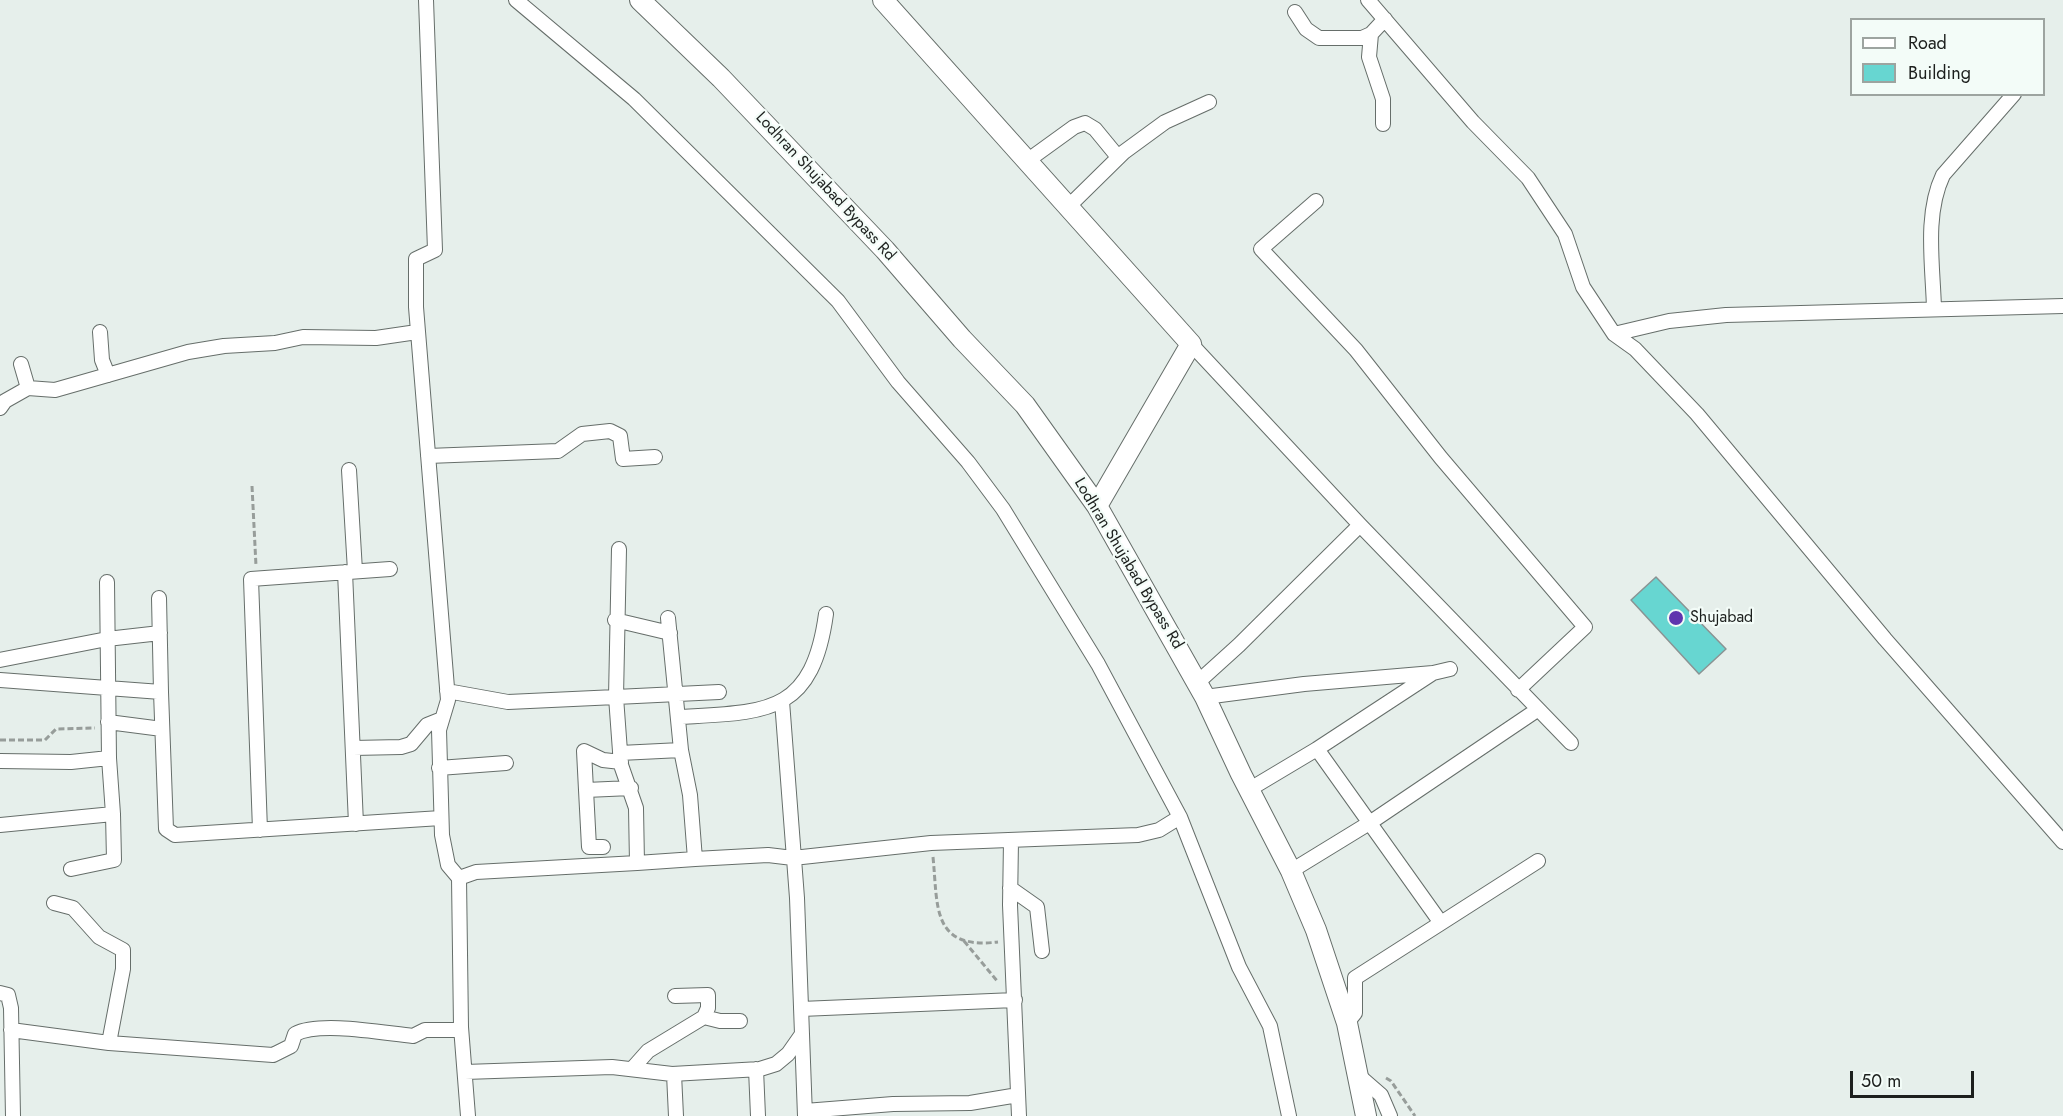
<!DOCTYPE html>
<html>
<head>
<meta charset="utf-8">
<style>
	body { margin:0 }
	#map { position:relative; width:2063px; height:1116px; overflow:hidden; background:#e6efeb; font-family:Jost,sans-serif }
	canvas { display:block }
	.legend { position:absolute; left:1850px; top:18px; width:195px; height:78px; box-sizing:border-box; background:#f3fcf8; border:2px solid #9da4a0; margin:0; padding:8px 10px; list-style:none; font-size:18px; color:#1c1f1d }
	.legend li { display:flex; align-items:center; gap:12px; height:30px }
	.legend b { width:30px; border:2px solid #9da4a0 }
	.scale { position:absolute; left:1850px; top:1071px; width:124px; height:27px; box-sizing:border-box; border:3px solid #1c1f1d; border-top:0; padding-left:8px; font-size:18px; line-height:21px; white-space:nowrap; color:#1c1f1d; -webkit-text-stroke:4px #f3fcf8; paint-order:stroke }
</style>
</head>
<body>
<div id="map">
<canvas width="2063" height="1116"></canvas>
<ul class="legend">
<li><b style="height:8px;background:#fff"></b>Road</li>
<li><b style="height:16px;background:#67d6d1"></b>Building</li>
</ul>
<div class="scale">50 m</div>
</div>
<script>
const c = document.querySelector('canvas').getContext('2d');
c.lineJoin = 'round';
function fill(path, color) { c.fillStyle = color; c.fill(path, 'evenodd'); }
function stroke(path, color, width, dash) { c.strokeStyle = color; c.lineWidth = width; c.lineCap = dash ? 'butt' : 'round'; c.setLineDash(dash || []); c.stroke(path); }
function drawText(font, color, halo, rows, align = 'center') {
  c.font = font + ' Jost,sans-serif'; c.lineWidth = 4.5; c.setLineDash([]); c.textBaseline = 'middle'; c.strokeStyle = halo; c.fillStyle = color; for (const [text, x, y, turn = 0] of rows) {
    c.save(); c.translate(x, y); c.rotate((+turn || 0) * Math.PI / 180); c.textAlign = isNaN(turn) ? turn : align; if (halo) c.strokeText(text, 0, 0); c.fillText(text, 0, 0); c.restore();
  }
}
const building = new Path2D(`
	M1656,577l70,72 -27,25 -68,-74z`);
fill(building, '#67d6d1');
stroke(building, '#8a9393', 1.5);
const street = new Path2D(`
	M426,0l9,250 -19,9v48l32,393 -9,30 3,105 6,30 11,13 2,149 7,89
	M516,0l118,99 204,202 60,81 70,80 35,47 95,155 82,153 59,150 31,59 19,90
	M1368,0l105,122 55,56 37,56 18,53 31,47 21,15 62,65 188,225 178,203
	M1295,12l11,17 13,9h43l9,-4 14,-15
	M1371,34l-2,23 14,42v25
	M1027,161l47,-34 11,-4 10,6 23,28
	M1316,201l-55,48 95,101 85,108 144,169 -67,63
	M1068,207l56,-55 41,-30 44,-20
	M1934,309c-1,-43 -10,-94 9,-134l71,-81
	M100,332l2,28 6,15
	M1614,334l55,-13 57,-6 337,-9
	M1191,344l169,181 211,218
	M21,364l7,24 27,2 133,-38 36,-6 51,-3 28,-6 73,1 41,-6
	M0,408l5,-7 23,-13
	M428,456l130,-5 24,-17 28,-3 10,5 3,23 32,-2
	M349,470l6,101
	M345,572l11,252
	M615,620l55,13
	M0,660l107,-21 53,-6
	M0,680l161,12 -2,-94
	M1197,683l42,-38 121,-120
	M447,691l61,11 108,-5 3,-148
	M161,692l5,137 9,6 266,-17
	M1205,697l99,-13 129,-11
	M782,701l15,197 8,218
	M679,717c86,-5 133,-1 147,-103
	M108,722l54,7
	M353,748l48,-1 10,-3 16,-19 15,-6
	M1317,749l116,-76 17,-4
	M620,753l61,-3 -13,-132
	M0,761l71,1 38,-4
	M621,762l-18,-2 -19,-9 2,39 45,-2
	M439,768l67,-5
	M1250,789l67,-40 124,174
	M586,790l3,57h14
	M0,825l113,-11 -4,-56 -2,-176
	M260,830l-9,-251 139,-10
	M1011,841l-1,64 9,211
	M695,859l73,-4 25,3 138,-15 207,-8 21,-5 21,-13
	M637,863l58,-4 -5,-64 -9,-45
	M71,869l43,-9 -1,-46
	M1291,871l80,-49 166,-112
	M459,878l17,-6 161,-9 -1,-55 -15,-43 -5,-68 103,-5
	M1010,888l27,19 5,44
	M54,903l19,5 26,29 24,13v19l-14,74
	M0,993l8,2 3,13 2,108
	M801,1009l214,-9
	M704,1017l16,4h20
	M1347,1023l8,-10v-35l183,-117
	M11,1030l98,13 164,12 18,-9 4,-12c25,-13 88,-1 118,2l12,-6h36
	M632,1069l16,-18 56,-34 4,-9v-13l-33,1
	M756,1069l2,47
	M465,1072l147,-5 60,7 88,-5 16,-5 12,-10 14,-20
	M674,1074l2,42
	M1358,1075l23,20 9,21
	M805,1111l88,-7 77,-1 48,-8`);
const secondary = new Path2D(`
	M640,0l81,78 164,172 77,89 63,66 72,101 108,191 36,77 50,97 25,59 31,93 19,93
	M883,0l308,344 -94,162`);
stroke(street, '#666e6a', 16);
stroke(secondary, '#666e6a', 22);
stroke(new Path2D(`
	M252,486l4,80
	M0,740h45l11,-11 39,-1
	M933,857c5,49 -2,93 65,85
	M964,941l34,41
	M1386,1078l5,3 24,35`), '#979d9a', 3, [6, 3]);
stroke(street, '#fff', 14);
stroke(secondary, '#fff', 20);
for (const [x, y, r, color] of [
	[1676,618,8,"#5f36ae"]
]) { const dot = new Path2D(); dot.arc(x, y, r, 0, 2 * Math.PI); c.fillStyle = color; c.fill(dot); stroke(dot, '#f3fcf8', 2); }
drawText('16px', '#1c1f1d', '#f3fcf8', [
	["Lodhran Shujabad Bypass Rd",825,187,47],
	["Lodhran Shujabad Bypass Rd",1128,564,59]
]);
drawText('16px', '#1c1f1d', '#f3fcf8', [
	["Shujabad",1690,618]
], 'left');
</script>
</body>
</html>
